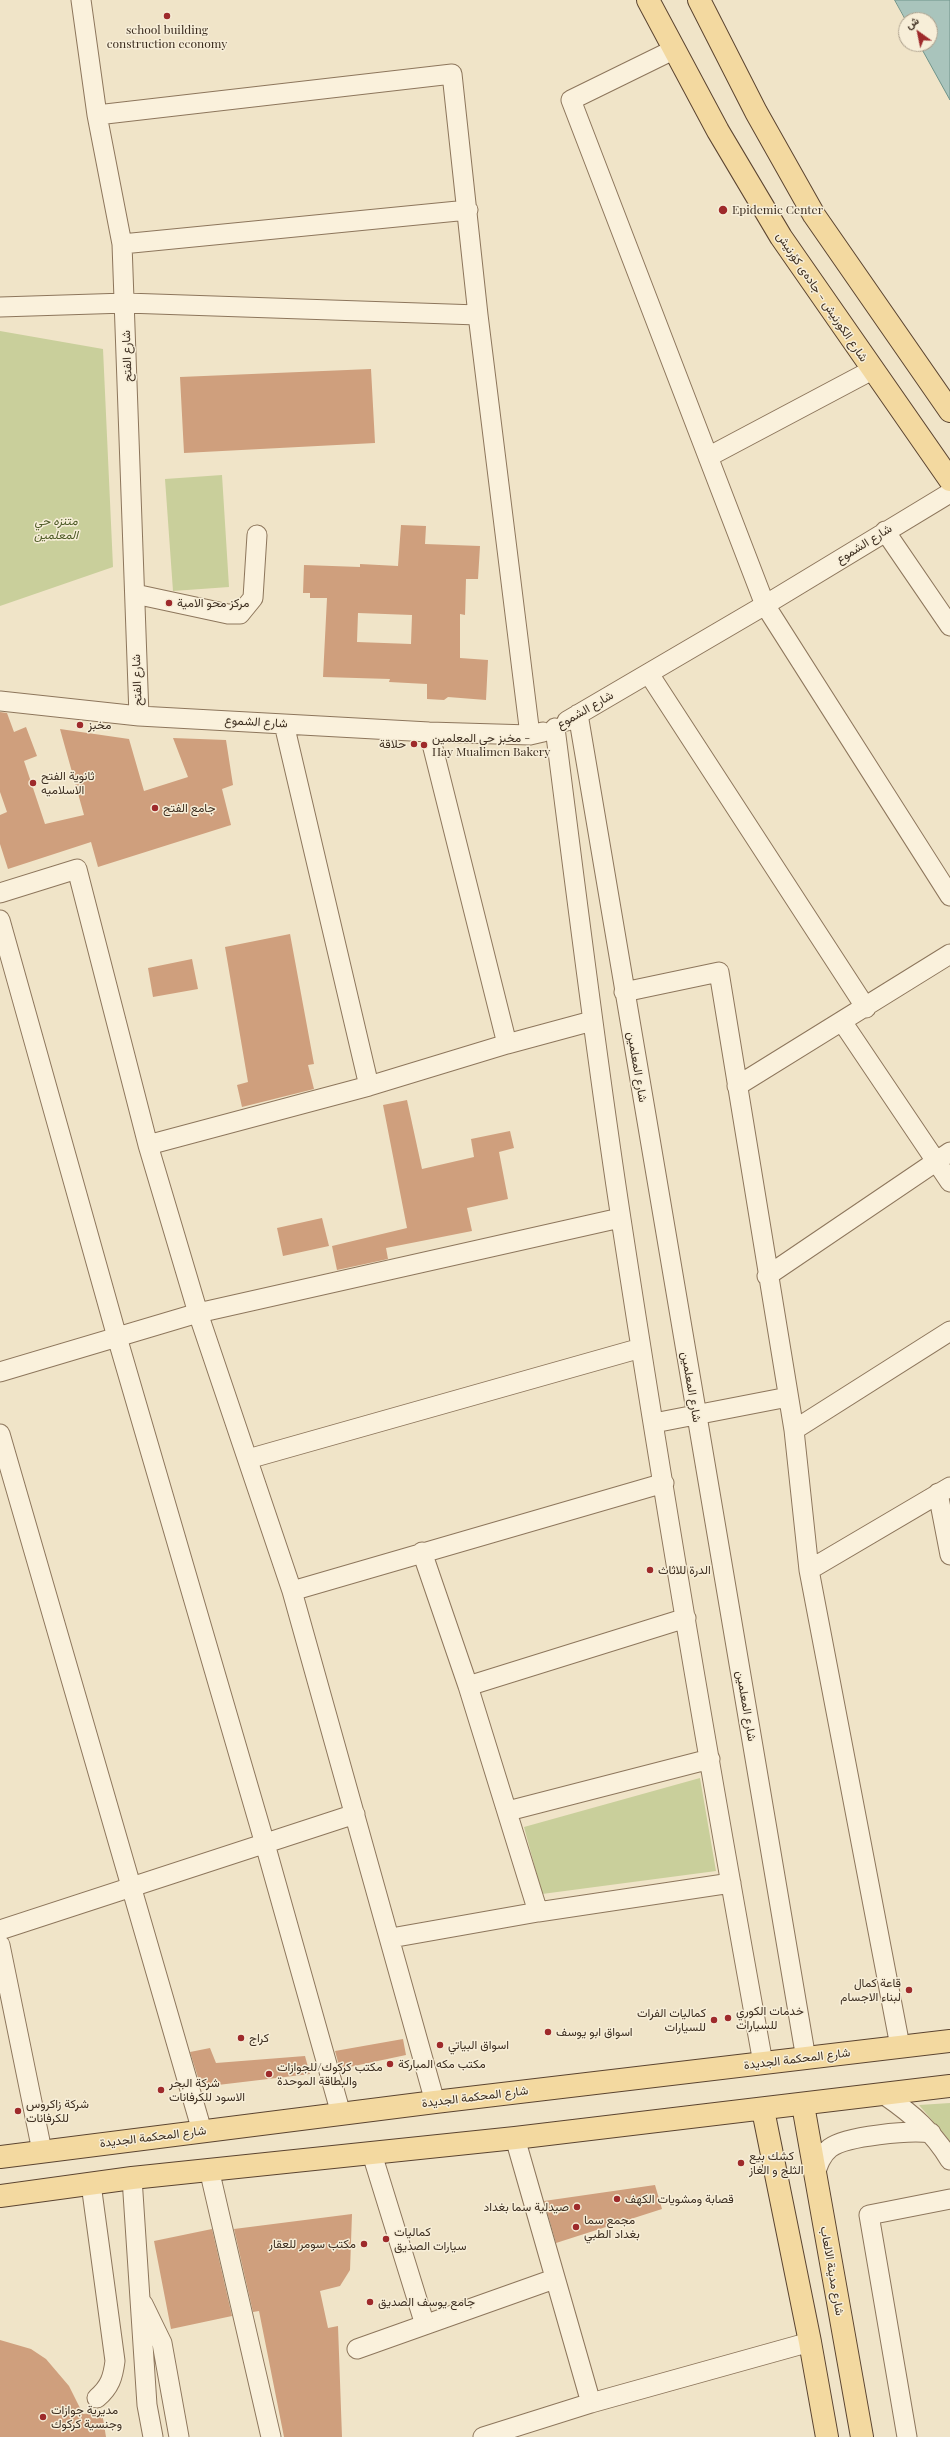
<!DOCTYPE html>
<html>
<head>
<meta charset="utf-8">
<style>
	body { margin:0 }
	#map { position:relative; width:950px; height:2437px; overflow:hidden; background:#f0e4c8; font-family:"Playfair Display",Vazirmatn,serif }
	canvas { display:block }
	.north { position:absolute; left:898px; top:12px; width:40px; height:40px; box-sizing:border-box; background:#f7eed8; border:1px solid #ada18e; border-radius:50%; rotate:327deg; font-size:11px; font-weight:700; line-height:16px; text-align:center; color:#3d2e20 }
	.north::after { content:''; display:block; margin:auto; width:14px; height:18px; background:#9e2a2b; clip-path:polygon(50% 0,100% 100%,50% 72%,0 100%) }
</style>
</head>
<body>
<div id="map">
<canvas width="950" height="2437"></canvas>
<div class="north">ش</div>
</div>
<script>
const c = document.querySelector('canvas').getContext('2d');
c.lineJoin = 'round';
function fill(path, color) { c.fillStyle = color; c.fill(path, 'evenodd'); }
function stroke(path, color, width, dash) { c.strokeStyle = color; c.lineWidth = width; c.lineCap = dash ? 'butt' : 'round'; c.setLineDash(dash || []); c.stroke(path); }
function drawText(font, color, halo, rows, align = 'center') {
  c.font = font + ' "Playfair Display",Vazirmatn,serif'; c.lineWidth = 3; c.setLineDash([]); c.textBaseline = 'middle'; c.strokeStyle = halo; c.fillStyle = color; for (const [text, x, y, turn = 0] of rows) {
    c.save(); c.translate(x, y); c.rotate((+turn || 0) * Math.PI / 180); c.textAlign = isNaN(turn) ? turn : align; if (halo) c.strokeText(text, 0, 0); c.fillText(text, 0, 0); c.restore();
  }
}
fill(new Path2D(`
	M0,331l103,18 10,218 -113,39z
	M222,475l7,112 -56,4 -8,-112z
	M700,1778l16,93 -174,23 -18,-67z
	M950,2103v38l-31,-36z`), '#c9cf9b');
const water = new Path2D(`
	M895,0h55v100l-31,-56h11v-24h-24z`);
fill(water, '#a9c4bc');
stroke(water, '#6f938a', 1);
fill(new Path2D(`
	M371,369l4,74 -191,10 -4,-76z
	M401,525l25,1 -1,18 55,2 -2,33h-12l-1,36 -5,-1v44l28,2 -2,40 -38,-3 -4,3 -17,-1v-15l-38,-2 1,-3 -67,-2 4,-79h-17v-5h-7l1,-28 56,2v-3l38,2zM358,613l54,2 -1,29 -54,-2z
	M0,712l7,1 7,19 12,-5 11,29 -13,5 21,63 39,-9 -24,-86 69,10 15,52 44,-14 -15,-39 53,2 7,45 -11,4 9,36 -133,42 -7,-25 -83,27 -8,-25v-29l7,-3 -7,-20z
	M290,934l24,130 -6,1 6,24 -72,18 -5,-22 11,-3 -23,-135z
	M192,959l6,30 -45,8 -5,-29z
	M407,1100l15,69 52,-12 -3,-18 39,-8 4,17 -15,4 9,47 -41,9 5,23 -86,17 2,11 -51,11 -5,-24 75,-18 -24,-123z
	M322,1218l7,28 -46,10 -6,-28z
	M403,2039l3,16 -66,14 -5,-18z
	M210,2048l6,15 89,-7 5,18 -109,13 -11,-35z
	M655,2185l7,24 -106,34 -12,-42z
	M352,2214l-2,56 -10,16 -20,5 8,37 10,-2 4,111h-58l-25,-126 -6,1 -19,-83z
	M212,2229l20,87 -61,13 -17,-88z
	M0,2340l31,9 15,10 23,27 14,28 19,-2 4,25h-106z`), '#cf9f7d');
const minor = new Path2D(`
	M81,0l16,115 25,129 17,472
	M673,50l-102,50 194,505 185,291
	M97,115l355,-41 26,241 52,420
	M122,244l346,-34
	M0,307l126,-4 352,12
	M708,457l164,-87
	M885,531l65,95
	M135,594l93,20h12l13,-16 4,-63
	M649,674l217,334
	M0,701l139,15 290,16 101,3 13,-3
	M578,714l228,1345
	M567,721l198,-116 185,-112
	M284,724l85,362
	M555,728c21,164 41,328 66,491 43,282 91,563 142,844
	M429,732l78,312
	M0,893l77,-24 71,276 50,168 94,278 143,511
	M0,920l117,417 148,507 76,270
	M624,992l95,-20 75,458 15,140 91,476
	M843,1023l107,159
	M737,1086l213,-132
	M148,1145l221,-59 138,-42 85,-23
	M767,1276l183,-124
	M0,1372l198,-59 422,-95
	M654,1423l134,-26
	M794,1430l156,-99
	M0,1434l202,697
	M248,1459l393,-111
	M938,1493l12,62
	M422,1552l46,134 70,226
	M809,1570l141,-83
	M292,1591l372,-108
	M468,1686l218,-68
	M508,1811l202,-52
	M0,1930l355,-116
	M391,1938l147,-26 193,-29
	M0,1945l42,206
	M886,2096c26,18 47,36 64,64
	M515,2138l76,265
	M372,2154l53,171
	M209,2169l62,268
	M815,2175c3,-10 6,-20 15,-27 16,-12 80,-18 101,-15
	M132,2178l15,227 6,32
	M91,2184l24,177c-2,16 -5,26 -18,37
	M143,2304l19,39 17,94
	M357,2349l197,-70
	M483,2437l108,-34 219,-61
	M907,2437l-38,-222 81,-16`);
const major = new Path2D(`
	M648,0l70,131 63,106 169,243
	M699,0l57,112 58,103 136,196
	M803,2105l59,332
	M763,2110l47,232 17,95
	M0,2157l435,-55 515,-61
	M0,2196l132,-18 383,-40 435,-52`);
stroke(minor, '#8d765c', 21);
stroke(major, '#5b4430', 24);
stroke(minor, '#faf1dc', 19);
stroke(major, '#f3d9a0', 22);
for (const [x, y, r, color] of [
	[167,16,4,"#9e2a2b"],
	[723,210,5,"#9e2a2b"],
	[169,603,4,"#9e2a2b"],
	[80,725,4,"#9e2a2b"],
	[414,744,4,"#9e2a2b"],
	[424,745,4,"#9e2a2b"],
	[33,783,4,"#9e2a2b"],
	[155,808,4,"#9e2a2b"],
	[650,1570,4,"#9e2a2b"],
	[909,1990,4,"#9e2a2b"],
	[728,2018,4,"#9e2a2b"],
	[714,2020,4,"#9e2a2b"],
	[548,2032,4,"#9e2a2b"],
	[241,2038,4,"#9e2a2b"],
	[440,2045,4,"#9e2a2b"],
	[390,2064,4,"#9e2a2b"],
	[269,2074,4,"#9e2a2b"],
	[161,2090,4,"#9e2a2b"],
	[18,2111,4,"#9e2a2b"],
	[741,2163,4,"#9e2a2b"],
	[617,2199,4,"#9e2a2b"],
	[577,2207,4,"#9e2a2b"],
	[576,2227,4,"#9e2a2b"],
	[386,2239,4,"#9e2a2b"],
	[364,2244,4,"#9e2a2b"],
	[370,2302,4,"#9e2a2b"],
	[43,2417,4,"#9e2a2b"]
]) { const dot = new Path2D(); dot.arc(x, y, r, 0, 2 * Math.PI); c.fillStyle = color; c.fill(dot); stroke(dot, '#f7eed8', 1.5); }
drawText('12px', '#3d2e20', '#f7eed8', [
	["school building",167,30,"center"],
	["construction economy",167,44,"center"],
	["Epidemic Center",732,210],
	["مركز محو الامية",177,603],
	["مخبز",88,725],
	["مخبز حي المعلمين -",432,738],
	["Hay Mualimen Bakery",432,752],
	["حلاقة",406,744,"right"],
	["ثانوية الفتح",41,776],
	["الاسلاميه",41,790],
	["جامع الفتح",163,808],
	["الدرة للاثاث",658,1570],
	["قاعة كمال",901,1983,"right"],
	["لبناء الاجسام",901,1997,"right"],
	["خدمات الكوري",736,2011],
	["للسيارات",736,2025],
	["كماليات الفرات",706,2013,"right"],
	["للسيارات",706,2027,"right"],
	["اسواق ابو يوسف",556,2032],
	["كراج",249,2038],
	["اسواق البياتي",448,2045],
	["مكتب مكه المباركة",398,2064],
	["مكتب كركوك/للجوازات",277,2067],
	["والبطاقة الموحدة",277,2081],
	["شركة البحر",169,2083],
	["الاسود للكرفانات",169,2097],
	["شركة زاكروس",26,2104],
	["للكرفانات",26,2118],
	["كشك بيع",749,2156],
	["الثلج و الغاز",749,2170],
	["قصابة ومشويات الكهف",625,2199],
	["صيدلية سما بغداد",569,2207,"right"],
	["مجمع سما",584,2220],
	["بغداد الطبي",584,2234],
	["كماليات",394,2232],
	["سيارات الصديق",394,2246],
	["مكتب سومر للعقار",356,2244,"right"],
	["جامع يوسف الصديق",378,2302],
	["مديرية جوازات",51,2410],
	["وجنسية كركوك",51,2424]
], 'left');
drawText('12px', '#3d2e20', '#f7eed8', [
	["شارع الكورنيش - جادەی کۆرنیش",822,297,56],
	["شارع الفتح",127,356,-92],
	["شارع الشموع",864,544,-32],
	["شارع الفتح",137,680,-92],
	["شارع الشموع",585,710,-30],
	["شارع الشموع",256,722,3],
	["شارع المعلمين",637,1067,80],
	["شارع المعلمين",691,1387,80],
	["شارع المعلمين",746,1706,80],
	["شارع المحكمة الجديدة",797,2059,-7],
	["شارع المحكمة الجديدة",475,2097,-7],
	["شارع المحكمة الجديدة",153,2137,-7],
	["شارع مدينة الالعاب",832,2271,80]
]);
drawText('italic 12px', '#4d5a26', '#f7eed8', [
	["متنزه حي",56,521],
	["المعلمين",56,535]
]);
</script>
</body>
</html>
